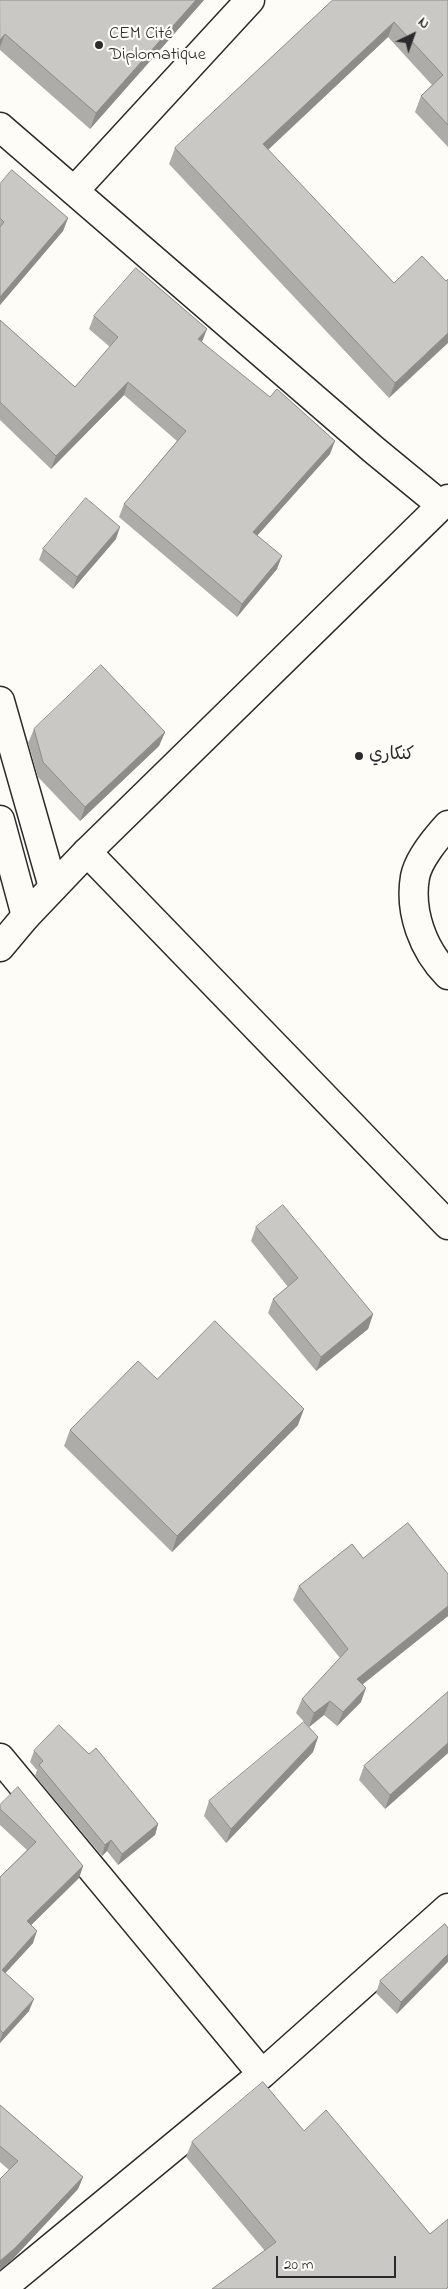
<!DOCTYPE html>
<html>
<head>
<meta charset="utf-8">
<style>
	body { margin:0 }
	#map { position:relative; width:448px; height:2289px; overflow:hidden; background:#fdfcf7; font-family:"Indie Flower",sans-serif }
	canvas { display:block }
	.north { position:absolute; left:388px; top:10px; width:50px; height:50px; -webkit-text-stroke:4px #fdfcf7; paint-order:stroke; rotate:42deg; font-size:14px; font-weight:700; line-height:20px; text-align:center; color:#2b2b2b }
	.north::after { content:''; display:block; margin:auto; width:18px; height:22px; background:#2b2b2b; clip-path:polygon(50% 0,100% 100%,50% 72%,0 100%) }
	.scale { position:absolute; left:276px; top:2256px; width:120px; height:22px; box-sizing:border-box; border:2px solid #2b2b2b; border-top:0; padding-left:6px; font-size:15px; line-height:18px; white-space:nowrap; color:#2b2b2b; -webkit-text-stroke:4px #fdfcf7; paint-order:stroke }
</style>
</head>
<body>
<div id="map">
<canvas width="448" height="2289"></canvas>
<div class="north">N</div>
<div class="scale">20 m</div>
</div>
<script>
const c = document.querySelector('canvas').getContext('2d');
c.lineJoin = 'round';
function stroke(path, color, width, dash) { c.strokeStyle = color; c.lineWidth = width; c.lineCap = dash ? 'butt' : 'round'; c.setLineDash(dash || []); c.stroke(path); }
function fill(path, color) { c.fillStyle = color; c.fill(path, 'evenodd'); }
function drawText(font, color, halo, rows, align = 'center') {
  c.font = font + ' "Indie Flower","Playpen Sans Arabic",sans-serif'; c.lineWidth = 4.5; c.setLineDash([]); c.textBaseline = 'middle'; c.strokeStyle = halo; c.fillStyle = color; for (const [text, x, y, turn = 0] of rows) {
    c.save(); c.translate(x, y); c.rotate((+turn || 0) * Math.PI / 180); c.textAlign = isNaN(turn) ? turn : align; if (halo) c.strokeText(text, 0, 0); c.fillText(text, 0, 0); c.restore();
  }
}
const minor = new Path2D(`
	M0,127l374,323 67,55
	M74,191l176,-191
	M0,701l53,186
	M0,820l26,96
	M448,825c-11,12 -30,35 -33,52 -6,35 8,73 33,98
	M87,852l361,373
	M0,1758l262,316
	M1,2289l261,-215 186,-166`);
const tertiary = new Path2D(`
	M0,947l26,-31 61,-64 361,-353`);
stroke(minor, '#2b2b2b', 31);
stroke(tertiary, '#2b2b2b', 31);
stroke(minor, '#fdfcf7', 28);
stroke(tertiary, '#fdfcf7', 28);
fill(new Path2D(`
	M0,0h204l-114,129 -90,-79z
	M333,0h115v147l-33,-35 6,-16 11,-11 -44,-48 -120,113 126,133 52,-2 -57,117 -220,-234 6,-16z
	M0,184l68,34 -5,13 -63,74z
	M94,316l108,26 128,112 -73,81 20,34 -40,48 -118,-100 5,-13 53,-63 -53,-46 -73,74 -51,-49v-100l75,67 35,-40 -21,-18z
	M116,539l-43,50 -34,-29 4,-11z
	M34,729l131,3 -6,14 -79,75 -42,-44 -10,-34z
	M256,1227l117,87 -5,15 -52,42 -48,-58 5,-14 15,-12 -37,-46z
	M157,1379l141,46 -126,127 -108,-106 6,-16z
	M363,1558l85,16v42l-86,68 -1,18 -24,24 -13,-11 -15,12 -13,-14 6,-14 38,-41 -47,-58 6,-14z
	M448,1692v61l-63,56 -26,-29 5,-14z
	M318,1737l-5,15 -87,91 -22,-27 5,-15z
	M34,1751l124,73 -3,11 -37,30 -11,-14 -5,5 -67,-80 2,-6 -7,-8z
	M0,1805l83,61 -4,12 -48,47 2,18 -28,30 24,38 -29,32v-166l27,-27 -27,-25z
	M445,1924l-48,90 -21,-21 4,-12z
	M0,2105l83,72 -5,12 -67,72 -2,-91 -9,-8z
	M304,2131l144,158 -183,-38 -79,-94 6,-15z`), '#adaca9');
fill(new Path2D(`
	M196,0h8l-114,129 6,-16z
	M394,22l-6,15 -131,123 6,-16z
	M5,34l-5,13v-7z
	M68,218l-5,13 -63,74v-8z
	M207,329l-5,13 -4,-3z
	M448,333v10l-59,55 6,-15z
	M128,382l-4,13 -73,74 5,-13z
	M335,441l-5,13 -81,91 4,-13z
	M120,527l-4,12 -43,50 4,-12z
	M282,556l-5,13 -40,48 5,-13z
	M165,732l-6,14 -79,75 5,-14z
	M373,1314l-5,15 -52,42 5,-14z
	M304,1409l-6,16 -126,127 5,-16z
	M448,1606v10l-96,77 5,-14z
	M366,1688l-5,14 -24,24 6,-14z
	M330,1701l-6,14 -15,12 5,-14z
	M318,1737l-5,15 -87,91 5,-14z
	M448,1743v10l-63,56 5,-14z
	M158,1824l-3,11 -37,30 4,-11z
	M111,1840l-4,11 -5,5 3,-11z
	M83,1866l-4,12 -56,55 4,-12z
	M37,1931l-4,12 -33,36 2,-9z
	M448,1954v8l-51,52 4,-12z
	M34,1999l-5,12 -29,32v-3l3,-7z
	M83,2177l-5,12 -67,72 -11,9v-9z`), '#8d8c89');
const building = new Path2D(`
	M0,0h196l-100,113 -91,-79 -5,6z
	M333,0h115v125l-27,-29 22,-21 -49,-53 -131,122 131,139 28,-27 24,25 2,-2v54l-53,50 -220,-235z
	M12,170l56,48 -68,79v-70l4,-5 -4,-4v-34z
	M136,268l71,61 -9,10 72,58 7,-8 58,52 -82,91 29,24 -40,48 -118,-100 62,-73 -58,-49 -72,74 -56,-54v-82l75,67 43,-50 -24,-21z
	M86,498l34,29 -43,50 -34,-28z
	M101,665l64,67 -80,75 -42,-45 -9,-33z
	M283,1205l90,109 -52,43 -48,-58 25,-21 -42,-51z
	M215,1321l89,88 -127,127 -107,-106 68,-69 19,18z
	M408,1523l40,51v32l-91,73 9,9 -23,24 -13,-11 -16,12 -12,-14 46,-50 -49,-63 53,-42 11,14z
	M448,1692v51l-58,52 -26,-29z
	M304,1722l14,15 -87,92 -22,-28z
	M59,1725l30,29 7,-6 62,76 -36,30 -11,-14 -6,5 -66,-80 4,-4 -9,-10z
	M18,1787l65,79 -56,55 10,10 -35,39 32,29 -31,34 -3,-3v-153l36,-35 -36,-33v-4z
	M445,1924l3,4v26l-47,48 -21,-21z
	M263,2082l41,49 22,-21 104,124 18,-15v68l-2,2h-234l64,-47 -84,-100z
	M0,2105l83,72 -68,71 -15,13v-82l18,-18 -18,-15z`);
fill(building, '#c9c8c4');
stroke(building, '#8d8c89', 1);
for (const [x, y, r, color] of [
	[99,45,5,"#2b2b2b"],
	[359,756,5,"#2b2b2b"]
]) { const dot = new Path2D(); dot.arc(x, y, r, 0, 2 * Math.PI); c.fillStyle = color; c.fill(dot); stroke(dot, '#fdfcf7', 2); }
drawText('18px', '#2b2b2b', '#fdfcf7', [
	["CEM Cité",109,35],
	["Diplomatique",109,56],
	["كنكاري",369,756]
], 'left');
</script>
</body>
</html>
